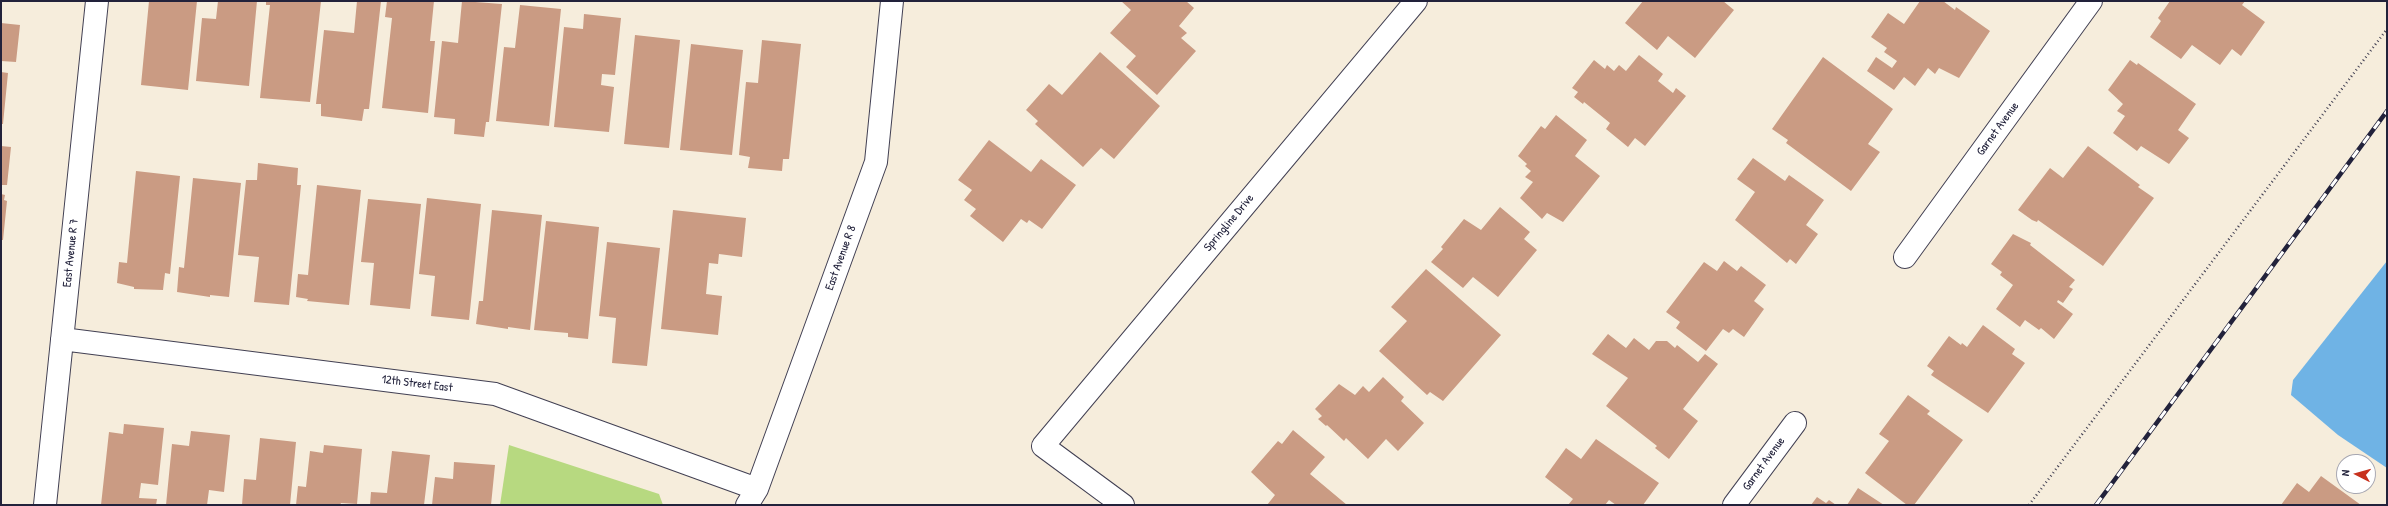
<!DOCTYPE html>
<html>
<head>
<meta charset="utf-8">
<style>
	body { margin:0 }
	#map { position:relative; width:2388px; height:506px; overflow:hidden; background:#f6eddc; font-family:"Patrick Hand",sans-serif }
	canvas { display:block }
	.frame { position:absolute; inset:0; border:2px solid #22223b; pointer-events:none }
	.north { position:absolute; left:2336px; top:454px; width:40px; height:40px; box-sizing:border-box; background:#fff; border:1px solid #a7a7b1; border-radius:50%; rotate:276deg; font-size:11px; font-weight:700; line-height:16px; text-align:center; color:#22223b }
	.north::after { content:''; display:block; margin:auto; width:14px; height:18px; background:#c8321e; clip-path:polygon(50% 0,100% 100%,50% 72%,0 100%) }
</style>
</head>
<body>
<div id="map">
<canvas width="2388" height="506"></canvas>
<div class="frame"></div>
<div class="north">N</div>
</div>
<script>
const c = document.querySelector('canvas').getContext('2d');
c.lineJoin = 'round';
function fill(path, color) { c.fillStyle = color; c.fill(path, 'evenodd'); }
function stroke(path, color, width, dash) { c.strokeStyle = color; c.lineWidth = width; c.lineCap = dash ? 'butt' : 'round'; c.setLineDash(dash || []); c.stroke(path); }
function drawText(font, color, halo, rows, align = 'center') {
  c.font = font + ' "Patrick Hand",sans-serif'; c.lineWidth = 3; c.setLineDash([]); c.textBaseline = 'middle'; c.strokeStyle = halo; c.fillStyle = color; for (const [text, x, y, turn = 0] of rows) {
    c.save(); c.translate(x, y); c.rotate((+turn || 0) * Math.PI / 180); c.textAlign = isNaN(turn) ? turn : align; if (halo) c.strokeText(text, 0, 0); c.fillText(text, 0, 0); c.restore();
  }
}
fill(new Path2D(`
	M509,445l150,49 4,11h-163z`), '#b7d980');
fill(new Path2D(`
	M2387,261v207l-49,-33 -47,-40 2,-15z`), '#6fb3e5');
fill(new Path2D(`
	M149,1h48l-9,89 -47,-5z
	M218,1h39l-8,85 -53,-5 6,-63 14,1z
	M266,1h55l-11,101 -50,-4 10,-93h-4z
	M357,1h24l-12,108h-5l-2,12 -41,-5v-12h-5l8,-74 30,3z
	M387,1h47l-4,40h5l-7,72 -46,-5 10,-90 -7,-1z
	M462,1l40,3 -13,118h-3l-2,15 -30,-3 1,-15 -21,-2 8,-76 16,2z
	M1121,1h65l8,7 -15,18 8,7 -6,5 15,13 -39,44 -31,-28 10,-11 -26,-23 21,-23z
	M1643,1h80l11,9 -39,48 -27,-22 -11,14 -32,-27z
	M1920,1h23l12,9 1,-3 34,24 -31,47 -20,-10 -4,6 -7,-6 -13,18 -11,-9 -10,13 -27,-19 9,-14 16,11 5,-7 -13,-9 3,-4 -16,-11 17,-24 16,11z
	M2170,1h75l-3,4 23,17 -24,34 -9,-7 -12,16 -28,-20 -11,14 -31,-22 11,-16 -3,-3z
	M520,5l41,4 -12,117 -53,-5 8,-74 11,1z
	M584,14l37,4 -6,57 -13,-1 -1,11 13,2 -5,45 -55,-5 10,-100 19,2z
	M1,23l19,2 -4,37 -15,-1z
	M635,35l45,5 -11,108 -45,-4z
	M762,40l39,4 -12,115h-6l-1,12 -34,-3 2,-11 -11,-2 7,-73 12,1z
	M691,44l52,6 -11,105 -52,-5z
	M1100,52l60,54 -46,53 -13,-11 -18,19 -48,-43 3,-3 -12,-11 23,-26 13,11z
	M1639,55l24,19 -5,7 15,12 3,-5 10,8 -41,50 -10,-8 -7,9 -22,-18 4,-6 -26,-21 -1,2 -9,-7 4,-5 -6,-4 22,-28 11,9 2,-4 7,6 5,-6 7,6z
	M1823,57l70,52 -25,35 12,8 -29,39 -65,-48 2,-3 -16,-11z
	M2130,60l7,5 1,-2 58,41 -18,26 11,8 -20,26 -28,-18 -4,5 -24,-18 12,-17 -8,-5 6,-7 -15,-14z
	M1,72l7,1 -5,51h-2z
	M1556,115l31,25 -12,16 25,20 -37,46 -16,-9 -5,6 -22,-21 13,-16 -8,-5 6,-6 -6,-5 2,-2 -9,-8 23,-30 4,3z
	M989,140l42,32 10,-13 35,26 -34,44 -13,-9 -2,3 -6,-4 -18,23 -33,-26 6,-7 -12,-9 8,-10 -14,-10z
	M1,146l10,1 -4,38h-6z
	M2088,146l52,39 -2,2 16,11 -51,68 -65,-46 -1,2 -5,-2 -14,-10 32,-42 13,10z
	M1753,158l32,23 4,-6 35,25 -18,25 12,9 -22,30 -6,-5 -3,4 -52,-43 20,-28 -18,-13z
	M258,163l40,5 -1,17h4l-12,120 -35,-3 5,-45 -21,-2 8,-75h11z
	M136,171l44,5 -10,98 -5,-1 -2,17 -29,-1v-2l-17,-4 2,-21 8,1z
	M193,178l48,5 -12,114 -19,-2v2l-33,-5 2,-25 5,1z
	M317,185l44,5 -12,115 -42,-4 1,-2 -12,-2 2,-23 10,1z
	M1,194l4,1 -1,5 3,1 -4,39h-2z
	M427,198l54,6 -12,116 -38,-4 4,-40 -16,-2z
	M368,199l53,5 -11,105 -40,-4 4,-42 -13,-1z
	M1500,207l30,25 -6,7 13,11 -39,47 -25,-20 -10,11 -32,-26 12,-13 -2,-2 23,-28 17,11z
	M492,210l50,5 -12,115 -22,-3v2l-32,-5 3,-23h4z
	M673,210l73,8 -4,39 -23,-3 -1,10 -9,-1 -3,31 16,2 -4,39 -57,-6z
	M546,221l53,6 -11,112 -20,-2v-4l-34,-3z
	M2013,234l18,9 -1,2 45,35 -6,7 4,2 -10,14 -5,-3 -1,2 16,12 -19,25 -13,-11 -2,2 -14,-10 -5,7 -24,-18 17,-24 -13,-10 2,-3 -11,-8z
	M607,242l53,6 -13,118 -35,-3 4,-45 -17,-2z
	M1724,261l13,10 4,-5 25,19 -12,16 10,8 -20,28 -11,-8 -4,4 -6,-4 -17,22 -30,-23 4,-6 -14,-10 38,-50 13,9z
	M1426,269l75,66 -58,66 -13,-9 -3,3 -48,-44 28,-30 -16,-14z
	M1983,325l32,24 -3,5 13,9 -37,50 -57,-38 3,-4 -7,-5 22,-30 12,9 1,-2 5,4z
	M1608,334l18,14 8,-10 15,12 7,-9h11l8,7 2,-3 21,17 7,-8 13,10 -35,45 15,12 -29,38 -14,-11 2,-2 -51,-40 22,-28 -36,-24z
	M1383,377l21,20 -3,4 23,22 -26,28 -12,-12 -18,20 -22,-21 -2,3 -17,-16 -1,1 -8,-7 4,-3 -7,-7 24,-25 16,11 8,-9 6,6z
	M1908,395l22,16 -3,3 36,26 -49,65h-7l-42,-32 24,-32 -10,-7z
	M124,424l40,4 -6,57 -17,-2 -2,15 18,1 -1,6h-55l8,-73 14,2z
	M1293,430l32,27 -15,17 37,31h-80l8,-10 -24,-23 27,-31 4,3z
	M191,431l39,4 -6,57 -15,-2 -2,15h-41l6,-61 17,2z
	M260,438l36,4 -6,63h-48l2,-26 12,1z
	M1596,439l63,44 -16,22h-27l-7,-5 -4,5h-37l5,-6 -28,-22 21,-29 15,11z
	M324,445l38,4 -5,55 -16,-1 -1,2h-44l2,-19 8,1 4,-36 13,2z
	M392,451l38,4 -6,50h-54l1,-13 16,1z
	M454,462l41,3 -4,40h-59l3,-28 18,2z
	M2321,476l40,29h-80l16,-22 12,9z
	M1858,488l26,17h-37z
	M1817,497l9,6 3,-3 7,5h-25z`), '#ca9b83');
const minor = new Path2D(`
	M1905,257l186,-256
	M62,339l433,55 262,95
	M45,505l52,-504
	M747,505l10,-16 119,-327 16,-161
	M1123,505l-80,-59 373,-445
	M1734,505l61,-82`);
stroke(minor, '#424053', 24);
stroke(new Path2D(`
	M2029,505l358,-476`), '#424053', 2.5, [1, 3]);
stroke(minor, '#fff', 22);
const rail = new Path2D(`
	M2096,505l291,-394`);
stroke(rail, '#22223b', 4.5);
stroke(rail, '#fff', 3, [9]);
drawText('12px', '#22223b', '#fff', [
	["Garnet Avenue",1998,129,-54],
	["Springline Drive",1229,223,-50],
	["East Avenue R 7",71,253,-84],
	["East Avenue R 8",841,258,-70],
	["12th Street East",417,384,7],
	["Garnet Avenue",1764,464,-54]
]);
</script>
</body>
</html>
